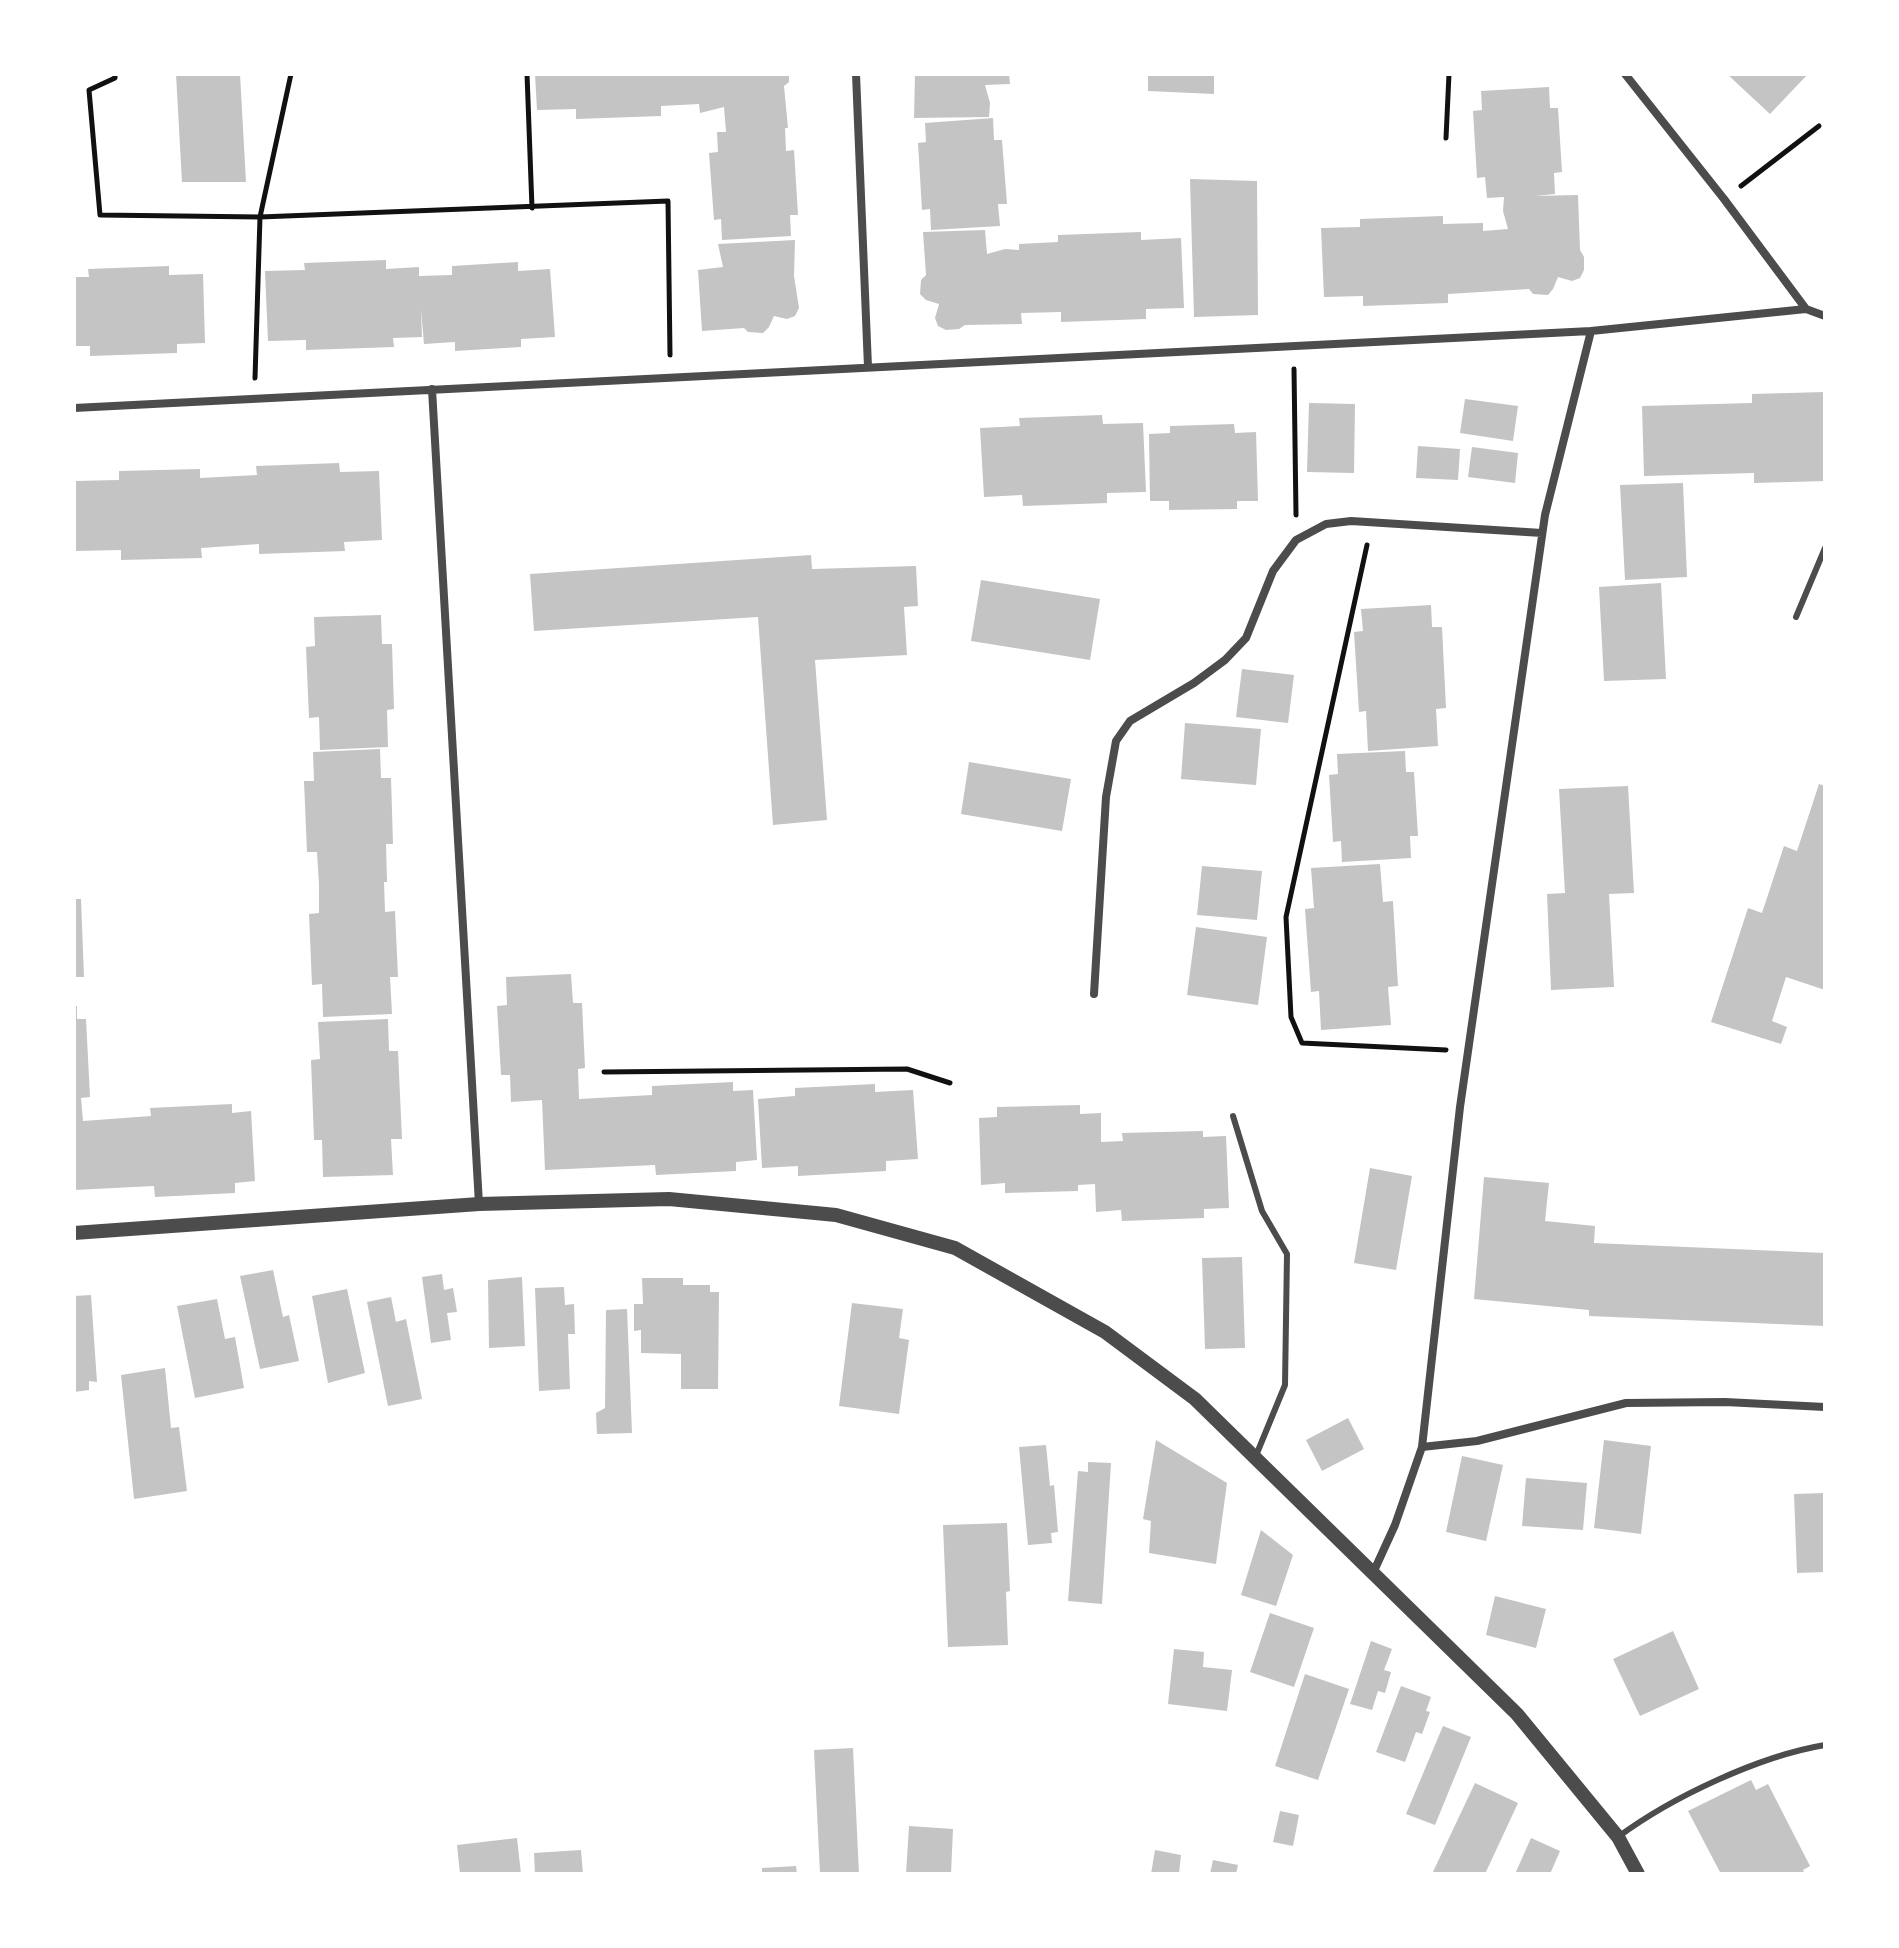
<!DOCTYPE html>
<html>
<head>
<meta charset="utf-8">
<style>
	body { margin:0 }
	#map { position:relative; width:1899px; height:1948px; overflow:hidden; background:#fff; font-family:Montserrat,sans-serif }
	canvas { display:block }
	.frame { position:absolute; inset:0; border:76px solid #fff; pointer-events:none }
</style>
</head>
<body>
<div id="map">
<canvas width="1899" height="1948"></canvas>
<div class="frame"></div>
</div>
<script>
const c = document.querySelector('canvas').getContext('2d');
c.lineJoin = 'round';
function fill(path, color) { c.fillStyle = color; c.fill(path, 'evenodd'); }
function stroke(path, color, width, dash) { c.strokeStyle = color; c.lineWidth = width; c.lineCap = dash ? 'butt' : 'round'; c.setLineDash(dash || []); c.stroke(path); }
fill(new Path2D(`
	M176,74h64l6,108h-64z
	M535,74h254v8l-5,4 4,42h-3l1,23 8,-1 4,65h-8l1,21 -69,4 -1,-21 -7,1 -5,-67 9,-1 -1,-20h9l-2,-25 -24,6 -1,-9 -38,2v10l-85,3v-10l-39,1z
	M915,74h94l1,10 -25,1 5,18 -1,14 -75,1z
	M1148,74h66v20l-66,-3z
	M1727,74h81l-38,40z
	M1549,87l1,21h8l4,64 -8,1 1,21 -20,2 43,-1 2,55 4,7v13l-4,8 -8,3 -14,-4 -5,12 -5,6 -15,-1 -4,-5 -81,5v9l-85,3v-10l-39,1 -3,-69 39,-1v-8l83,-3v8l40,-1v8l25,-2 -5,-18 1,-14 -17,1 -2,-21 -8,1 -4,-67 9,-1 -1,-19z
	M993,118l1,22h8l5,64h-9l2,22 -69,4 -1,-21 -8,1 -4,-67 8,-1 -1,-19z
	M1190,179l67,2 1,134 -64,2z
	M985,230l2,24 18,-5 14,1v-6l39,-2v-7l83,-3v8l40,-2 3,70 -38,1v10l-85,3v-10l-40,1 1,11 -57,1 -6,4 -13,1 -8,-4 -3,-8 4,-14 -13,-4 -6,-6 1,-14 5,-5 -3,-43z
	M795,240l-1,36 5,32 -4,8 -8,3 -13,-3 -5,11 -6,6 -15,-1 -4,-4 -42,3 -4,-61 25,-3 -5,-23z
	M386,260v9l33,-2v9l33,-1v-9l66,-4v9l32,-2 5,68 -34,2v8l-66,4v-9l-31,2 -3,-35 1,28 -29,1 1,9 -88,3v-10l-38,1 -3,-70 40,-1 -1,-7z
	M169,266v9l34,-1 2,69 -28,1v9l-87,3v-10h-16v-69h15l-1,-8z
	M1825,392v89l-71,2v-10l-110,3 -2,-70 110,-3v-9z
	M1465,399l53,7 -5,35 -53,-8z
	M1309,403l46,1 -1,69 -47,-1z
	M1102,415l1,9 40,-1 3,69 -39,1v10l-84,3 -1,-11 -38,2 -4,-69 40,-2 -1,-8z
	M1234,424l1,9 21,-1 2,69h-21v8l-68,1v-9h-19l-1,-67 21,-1v-7z
	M1418,446l42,3 -2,31 -42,-2z
	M1472,447l46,6 -3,30 -47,-6z
	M339,463l1,9 39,-1 3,69 -38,2 1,9 -86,3v-10l-58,4 1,10 -81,2v-10l-47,1v-70l45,-1v-9l81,-2v9l57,-3 -1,-9z
	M1683,483l4,94 -62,3 -5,-95z
	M811,555l1,14 104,-3 2,40 -14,1 3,48 -92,5 12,160 -54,5 -15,-208 -224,14 -4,-57z
	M981,580l119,19 -10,61 -119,-19z
	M1661,583l5,96 -62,2 -5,-94z
	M1431,605l1,22h10l4,81 -10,1 2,37 -70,5 -2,-40 -7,1 -5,-80 9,-1 -2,-22z
	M381,615l1,29h10l2,65 -7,1 1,37 -68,3 -1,-33 -10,1 -3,-71 9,-1 -1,-29z
	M1242,669l52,6 -6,48 -52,-6z
	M1185,723l76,6 -5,56 -75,-6z
	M380,749l1,29h10l2,66h-7l1,38h-3l1,30 10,-1 3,66h-8l2,37 -69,3 -1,-33 -10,1 -3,-71 10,-1v-28l-2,-33h-10l-3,-71h10l-1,-29z
	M1405,751l1,21h8l4,64h-8l1,22 -69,4 -1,-21 -8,1 -4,-67 9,-1 -1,-20z
	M969,762l102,17 -9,52 -101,-17z
	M1819,784l6,2v204l-39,-13 -14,44 15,6 -6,17 -70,-22 37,-114 14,5 22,-67 13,5z
	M1628,786l6,107 -25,1 5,93 -63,3 -4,-96 18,-1 -6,-104z
	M1380,864l3,38 10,-1 5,85 -10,1 3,38 -70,5 -2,-39 -8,1 -6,-83 9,-1 -3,-40z
	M1202,866l60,5 -5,49 -60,-5z
	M74,899h7l3,78h-10z
	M1196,927l71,10 -9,68 -71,-10z
	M571,974l2,29h9l3,65 -7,1 1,30 73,-4v-9l81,-4v9l20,-1 4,70 -21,2v9l-80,4 -1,-10 -110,5 -3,-70 -31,2 -1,-27h-9l-4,-69 10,-1 -1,-28z
	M74,1006h3v13h9l4,78 -9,1 2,23 68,-5 -1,-8 82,-4v9l19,-2 4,70 -20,2v10l-80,4 -1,-11 -80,4z
	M388,1019l1,32h9l4,88h-11l2,36 -70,2 -1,-37h-8l-3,-80 9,-1 -2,-37z
	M875,1084v8l38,-2 5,69 -32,2v10l-88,5v-10l-36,2 -4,-69 37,-3v-8z
	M1080,1105v9l21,-1v29l22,-1 -1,-8 81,-2v6l23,-1 3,72 -25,1v9l-82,3 -1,-11 -25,2 -1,-28 -17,1v6l-73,2v-10l-24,2 -2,-67 18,-1v-10z
	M1370,1168l42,8 -16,94 -42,-7z
	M1484,1177l65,6 -4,38 50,5 -1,17 231,10v73l-236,-10v-6l-115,-11z
	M1242,1257l3,91 -40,1 -3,-91z
	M273,1270l10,47 6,-2 10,46 -39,8 -20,-93z
	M442,1274l2,16 9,-2 4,24 -10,1 4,27 -20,3 -9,-66z
	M522,1277l3,69 -36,2 -1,-68z
	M642,1278h41v7h27v7h9l-1,97h-37v-35l-40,-1v-23l-7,1v-27h9z
	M564,1287l1,18 9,-1 1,30h-7l2,55 -31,2 -4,-103z
	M347,1289l18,84 -37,10 -16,-87z
	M91,1295l6,87 -8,-1v9l-15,2v-96z
	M391,1297l5,25 10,-3 16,80 -34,7 -21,-104z
	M217,1299l8,40 10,-2 9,51 -49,10 -18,-92z
	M852,1303l51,6 -4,29 10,2 -10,74 -60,-8z
	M627,1309l5,124 -35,1 -1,-21 9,-5 1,-98z
	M165,1368l6,60 8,-1 8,64 -53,8 -13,-124z
	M1348,1418l16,31 -42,22 -16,-31z
	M1156,1440l71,43 -11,81 -67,-11 2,-32 -8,-2z
	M1604,1440l47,6 -10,88 -47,-6z
	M1046,1445l4,41 4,-1 4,47 -7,1 1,10 -24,2 -9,-98z
	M1462,1456l41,9 -17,76 -40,-9z
	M1088,1462l23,1 -9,141 -34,-3 10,-130 10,1z
	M1526,1478l61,5 -4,47 -61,-4z
	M1825,1493v79l-28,1 -3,-79z
	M1007,1523l3,68 -4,1 2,53 -60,2 -5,-122z
	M1261,1530l32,25 -17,51 -35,-11z
	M1495,1596l51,13 -10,39 -50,-13z
	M1270,1613l44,15 -20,59 -44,-15z
	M1673,1631l26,58 -59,27 -27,-57z
	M1371,1641l21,8 -8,21 7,2 -6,21 -7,-2 -6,19 -22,-6z
	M1174,1649l30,3 -1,15 29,3 -5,41 -59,-7z
	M1305,1674l44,15 -31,91 -43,-14z
	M1401,1686l30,11 -5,14 4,1 -8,22 -6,-2 -11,30 -29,-10z
	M1443,1726l28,11 -36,88 -29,-11z
	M853,1748l6,126h-39l-6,-124z
	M1751,1780l5,10 12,-6 42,82 -7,4 2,4h-84l-33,-63z
	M1475,1783l43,20 -33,71h-53z
	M1280,1811l19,4 -6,31 -20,-4z
	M909,1826l44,3 -2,45h-45z
	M517,1838l4,36h-61l-3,-29z
	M1531,1838l29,13 -10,23h-35z
	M581,1850l2,24h-48l-1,-21z
	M1155,1850l26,5 -2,19h-28z
	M1213,1860l25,5 -2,9h-26z
	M796,1866l1,8h-35v-6z`), '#c4c4c4');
stroke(new Path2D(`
	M115,74v4l-26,12 11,125 160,2 -5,161
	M291,74l-31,143 408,-16 2,154
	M527,74l5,134
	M1446,138l3,-64
	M1741,186l78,-60
	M1294,369l2,146
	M1367,545l-81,372 5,100 11,26 144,7
	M604,1072l303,-3 43,14`), '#111', 5);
stroke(new Path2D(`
	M1796,617l29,-69
	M1233,1116l29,95 25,43 -2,131 -30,73
	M1618,1837c54,-40 141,-81 207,-92`), '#4c4c4c', 6);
stroke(new Path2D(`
	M856,74l12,293
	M1625,74l99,125 82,110 19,7
	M432,389l47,815
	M74,408l1517,-77 215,-22
	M1094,994l12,-197 10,-56 14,-20 64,-38 31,-23 21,-22 27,-67 23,-31 30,-16 25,-3 191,12
	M1422,1447l55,-6 149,-38 99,-1 100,5
	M1373,1573l22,-48 27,-78 38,-340 85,-592 46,-184`), '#4c4c4c', 8);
stroke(new Path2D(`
	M74,1233l405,-29 190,-5 167,16 119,33 150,84 90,67 322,315 101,123 20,37`), '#4c4c4c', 14);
</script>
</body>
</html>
